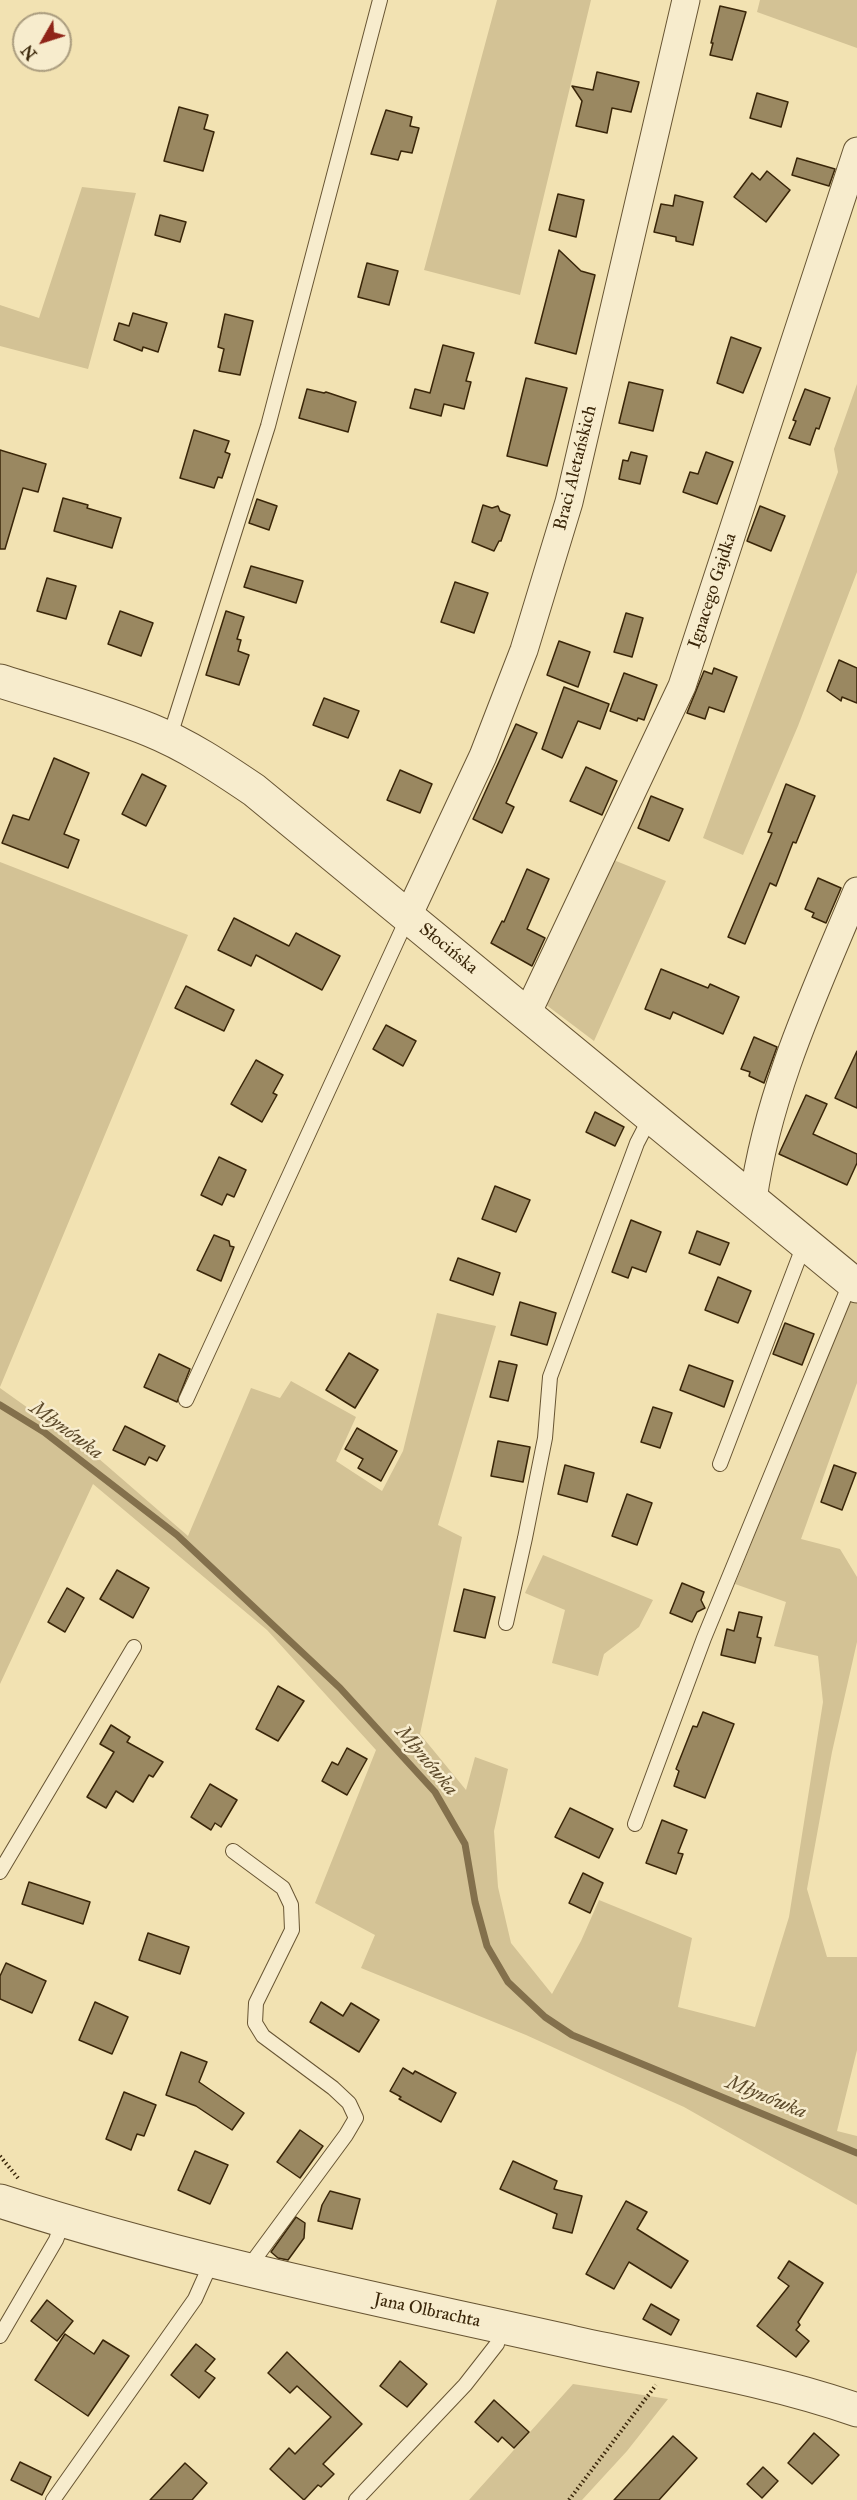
<!DOCTYPE html>
<html>
<head>
<meta charset="utf-8">
<style>
	body { margin:0 }
	#map { position:relative; width:857px; height:2500px; overflow:hidden; background:#f2e2b2; font-family:"IM FELL Great Primer",serif }
	canvas { display:block }
	.north { position:absolute; left:12px; top:12px; width:60px; height:60px; box-sizing:border-box; background:#f7eccd; border:2px solid #ab9d7f; border-radius:50%; rotate:231deg; font-size:16px; font-weight:700; line-height:24px; text-align:center; color:#3a2609 }
	.north::after { content:''; display:block; margin:auto; width:21px; height:27px; background:#8f2418; clip-path:polygon(50% 0,100% 100%,50% 72%,0 100%) }
</style>
</head>
<body>
<div id="map">
<canvas width="857" height="2500"></canvas>
<div class="north">N</div>
</div>
<script>
const c = document.querySelector('canvas').getContext('2d');
c.lineJoin = 'round';
function fill(path, color) { c.fillStyle = color; c.fill(path, 'evenodd'); }
function stroke(path, color, width, dash) { c.strokeStyle = color; c.lineWidth = width; c.lineCap = dash ? 'butt' : 'round'; c.setLineDash(dash || []); c.stroke(path); }
function drawText(font, color, halo, rows, align = 'center') {
  c.font = font + ' "IM FELL Great Primer",serif'; c.lineWidth = 5; c.setLineDash([]); c.textBaseline = 'middle'; c.strokeStyle = halo; c.fillStyle = color; for (const [text, x, y, turn = 0] of rows) {
    c.save(); c.translate(x, y); c.rotate((+turn || 0) * Math.PI / 180); c.textAlign = isNaN(turn) ? turn : align; if (halo) c.strokeText(text, 0, 0); c.fillText(text, 0, 0); c.restore();
  }
}
fill(new Path2D(`
	M497,0h94l-71,295 -96,-25z
	M760,0h97v48l-100,-36z
	M82,187l54,6 -48,176 -88,-23v-41l39,13z
	M857,384v188l-59,154 -55,129 -40,-17 135,-366 -4,-23z
	M611,859l55,22 -72,160 -49,-37z
	M0,862l188,73 -188,452z
	M853,1299l4,3v81l-56,156 39,10 17,28v65l-25,110 -25,137 20,68h30v93l-20,81 20,5v69l-173,-98 -158,-72 -165,-67 14,-33 -60,-32 61,-153 -109,-120 -174,-146 -93,200v-296l98,70 90,78 63,-148 29,10 11,-17 65,36 -20,44 46,30 21,-40 34,-138 59,13 -58,199 24,12 -42,197 46,56 9,-33 33,12 -14,62 4,56 13,56 41,51 29,-53 18,-41 93,38 -14,69 77,20 34,-110 34,-215 -5,-46 -44,-10 12,-44 -51,-18 111,-275z
	M543,1555l110,45 -14,27 -35,27 -6,22 -46,-13 13,-53 -40,-17z
	M573,2384l95,15 -41,52 -45,49h-113z`), '#d3c295');
stroke(new Path2D(`
	M0,1405l44,27 133,103 163,153 95,104 30,52 10,58 12,44 21,36 37,35 27,18 285,118`), '#83704c', 7);
const building = new Path2D(`
	M720,6l26,6 -14,48 -22,-5 3,-12h-2z
	M597,72l42,10 -8,30 -19,-4 -5,25 -31,-7 6,-25 -10,-15 21,4z
	M757,93l31,9 -7,25 -31,-9z
	M179,107l29,8 -4,14 10,3 -11,39 -39,-10z
	M386,110l26,7 -2,9 9,2 -7,25 -11,-2 -3,9 -27,-6z
	M797,158l38,11 -6,17 -37,-11z
	M767,171l23,19 -24,32 -32,-25 18,-24 8,7z
	M558,194l26,6 -8,37 -27,-7z
	M675,195l28,7 -10,43 -17,-4v-4l-22,-5 7,-28 12,2z
	M160,215l26,7 -6,20 -25,-7z
	M559,250l22,21 14,4 -19,79 -41,-11z
	M367,263l31,8 -9,34 -31,-8z
	M133,313l34,10 -9,29 -15,-5 -1,4 -28,-11 5,-17 10,3z
	M225,314l28,7 -13,54 -21,-4 5,-22 -6,-2z
	M731,337l30,11 -18,45 -26,-10z
	M443,345l31,8 -8,28 5,1 -7,27 -20,-5 -3,12 -31,-8 5,-19 15,4z
	M526,378l41,10 -20,78 -40,-10z
	M629,382l34,8 -10,41 -34,-8z
	M307,389l17,4 2,-1 30,10 -8,30 -49,-14z
	M805,389l25,9 -11,31 -3,-1 -6,17 -21,-7 7,-17 -3,-1z
	M194,430l35,11 -4,11 5,2 -8,24 -4,-1 -4,11 -34,-10z
	M0,450l46,14 -8,28 -15,-4 -18,61h-5z
	M631,452l16,4 -7,28 -21,-5 4,-19 5,1z
	M706,452l27,10 -16,42 -34,-12 7,-20 8,2z
	M63,498l25,7 -1,3 34,10 -9,30 -58,-17z
	M257,499l20,7 -8,24 -20,-7z
	M483,505l9,3 6,-2 2,5 10,4 -9,26h-2l-5,10 -22,-9z
	M760,506l25,10 -14,35 -24,-10z
	M251,566l52,15 -7,22 -52,-16z
	M47,578l29,8 -10,33 -29,-8z
	M455,582l33,11 -14,40 -33,-11z
	M120,611l33,12 -12,33 -33,-12z
	M226,611l18,6 -7,22 4,1 -3,11 11,4 -10,30 -33,-10z
	M626,613l17,5 -11,39 -18,-5z
	M559,641l31,11 -12,35 -31,-12z
	M839,660l18,8v35l-15,-6 -1,4 -14,-10z
	M714,668l23,9 -13,35 -15,-5 -4,12 -18,-6 17,-42 8,3z
	M624,673l33,12 -13,35 -6,-2 -1,3 -27,-10z
	M564,687l45,17 -9,25 -22,-8 -16,37 -20,-9z
	M324,698l35,13 -11,27 -35,-13z
	M516,724l21,9 -31,70 8,4 -12,26 -29,-14z
	M54,758l35,15 -25,61 15,6 -11,28 -66,-25 11,-28 16,5z
	M586,767l31,14 -15,34 -32,-14z
	M400,770l32,14 -12,29 -33,-13z
	M142,774l24,12 -20,40 -24,-12z
	M786,784l29,12 -19,47 -3,-1 -17,44 -6,-3 -25,61 -17,-7 44,-104 -4,-1z
	M651,796l32,13 -14,32 -31,-13z
	M527,869l22,10 -22,50 18,9 -13,28 -41,-23 11,-22 2,1z
	M818,878l23,10 -15,35 -14,-6 2,-4 -9,-4z
	M234,918l55,28 7,-13 44,23 -18,34 -66,-35 -5,11 -33,-16z
	M661,969l47,19 2,-4 29,13 -16,37 -50,-22 -3,7 -25,-10z
	M186,986l48,24 -10,21 -49,-23z
	M386,1025l30,16 -13,25 -30,-17z
	M754,1037l23,10 -13,36 -15,-7 1,-4 -9,-3z
	M857,1051v57l-22,-10z
	M256,1060l27,15 -10,18 4,2 -15,27 -31,-18z
	M806,1095l21,9 -14,30 44,20v9l-10,22 -68,-31z
	M595,1112l29,15 -9,19 -29,-14z
	M219,1157l27,13 -12,27 -7,-3 -5,11 -21,-10z
	M495,1186l35,14 -14,32 -34,-13z
	M631,1220l30,12 -15,40 -14,-5 -4,11 -16,-6z
	M697,1231l32,12 -9,22 -31,-12z
	M214,1235l15,6 1,5 4,1 -13,34 -24,-11z
	M458,1258l42,15 -7,22 -43,-15z
	M718,1277l33,14 -13,32 -33,-13z
	M520,1302l36,11 -9,32 -36,-10z
	M785,1323l29,11 -12,31 -29,-11z
	M349,1353l29,17 -23,38 -29,-18z
	M159,1354l31,15 -13,33 -33,-15z
	M499,1361l18,4 -9,36 -18,-4z
	M689,1365l44,16 -9,26 -44,-17z
	M653,1407l19,6 -12,35 -19,-6z
	M125,1426l40,20 -8,15 -8,-4 -4,8 -32,-15z
	M357,1428l40,23 -16,30 -23,-13 5,-9 -18,-10z
	M498,1441l32,6 -7,35 -32,-6z
	M565,1465l29,8 -7,29 -29,-8z
	M834,1465l22,8 -14,37 -21,-8z
	M627,1494l25,9 -15,42 -25,-9z
	M117,1570l32,18 -16,30 -33,-19z
	M682,1583l22,9 -3,8 4,8 -8,4 -5,10 -22,-9z
	M67,1588l17,10 -19,34 -17,-10z
	M464,1589l31,8 -10,41 -31,-7z
	M739,1612l23,5 -5,20 4,1 -6,25 -34,-8 6,-26 7,2z
	M278,1686l26,15 -26,40 -22,-12z
	M703,1712l31,12 -29,74 -31,-12 5,-15 -3,-2 17,-43 4,1z
	M111,1725l19,12 -3,5 36,20 -10,15 -4,-2 -16,27 -17,-11 -10,17 -19,-11 27,-45 -14,-8z
	M347,1748l20,11 -20,36 -25,-14 10,-19 6,3z
	M210,1784l27,16 -16,27 -6,-4 -4,7 -20,-13z
	M570,1808l43,21 -14,29 -44,-21z
	M662,1820l25,10 -9,23 5,1 -7,20 -30,-11z
	M583,1873l20,10 -13,30 -21,-10z
	M29,1882l61,20 -7,22 -61,-20z
	M148,1933l41,14 -9,27 -41,-14z
	M6,1963l40,18 -14,32 -32,-14v-23z
	M95,2002l33,15 -16,37 -33,-14z
	M321,2002l22,14 8,-13 28,17 -20,32 -49,-30z
	M181,2052l26,10 -8,20 45,31 -12,17 -36,-24 -30,-11z
	M403,2068l10,6 2,-3 41,22 -15,29 -42,-23 2,-2 -11,-6z
	M124,2092l32,13 -12,31 -7,-2 -6,16 -25,-11z
	M300,2130l23,16 -23,32 -23,-16z
	M195,2151l33,14 -18,39 -32,-14z
	M513,2161l44,20 -3,8 28,7 -10,37 -19,-5 4,-14 -57,-25z
	M330,2191l30,8 -8,30 -34,-8 4,-16z
	M626,2201l21,11 -10,17 51,32 -17,27 -42,-26 -15,27 -28,-15z
	M296,2217l9,6 -1,15 -16,22 -10,-2 -7,-6z
	M789,2261l34,22 -25,39 2,3 -4,5 13,11 -13,16 -39,-31 32,-40 -11,-8z
	M47,2300l26,21 -16,20 -26,-20z
	M651,2304l28,16 -8,15 -28,-16z
	M65,2334l29,20 9,-14 26,16 -41,60 -53,-36z
	M196,2344l19,15 -10,12 10,7 -16,20 -28,-23z
	M287,2352l75,72 -39,40 11,10 -13,13 -3,-2 -14,15 -34,-31 19,-21 6,6 36,-37 -34,-31 -7,7 -22,-20z
	M400,2361l27,23 -20,23 -27,-21z
	M494,2400l35,32 -15,16 -12,-11 -4,5 -23,-20z
	M814,2433l25,22 -27,29 -24,-21z
	M673,2436l24,22 -38,42h-45z
	M20,2462l31,15 -9,18 -31,-15z
	M185,2463l22,20 -15,17h-42z
	M763,2467l15,14 -16,17 -15,-14z`);
fill(building, '#9a8861');
stroke(building, '#3a2609', 1.5);
const service = new Path2D(`
	M169,739l99,-313 112,-426
	M186,1400l222,-483
	M720,1464l85,-222
	M506,1623l19,-85 20,-100 5,-61 87,-234 14,-27
	M635,1824l69,-186 147,-357
	M233,1851l50,37 8,17 1,25 -36,73 -1,20 8,13 70,52 16,15 7,15 -10,17 -98,133
	M0,1872l134,-225
	M0,2336l56,-96 7,-19
	M53,2500l142,-201 17,-38
	M356,2500l109,-115 32,-41 3,-18`);
const minor = new Path2D(`
	M408,916l75,-160 41,-106 45,-148 117,-502
	M527,1014l155,-328 175,-535
	M753,1200c15,-109 62,-208 104,-309`);
const tertiary = new Path2D(`
	M0,681c50,16 101,29 150,49 37,15 70,37 104,60l603,496
	M0,2201c189,61 382,99 575,142 95,21 190,35 282,67`);
stroke(service, '#685533', 16);
stroke(minor, '#685533', 29);
stroke(tertiary, '#685533', 35);
stroke(new Path2D(`
	M0,2156l18,22
	M569,2500l87,-115`), '#3a2609', 4, [1.5, 3]);
stroke(service, '#f7eccd', 14);
stroke(minor, '#f7eccd', 27);
stroke(tertiary, '#f7eccd', 33);
drawText('18px', '#3a2609', '#f7eccd', [
	["Braci Aletańskich",576,468,-76],
	["Ignacego Gajdka",713,591,-72],
	["Słocińska",448,949,39],
	["Jana Olbrachta",427,2311,12]
]);
drawText('italic 20px', '#5e4b2b', '#f7eccd', [
	["Młynówka",66,1431,36],
	["Młynówka",426,1761,50],
	["Młynówka",766,2098,22]
]);
</script>
</body>
</html>
